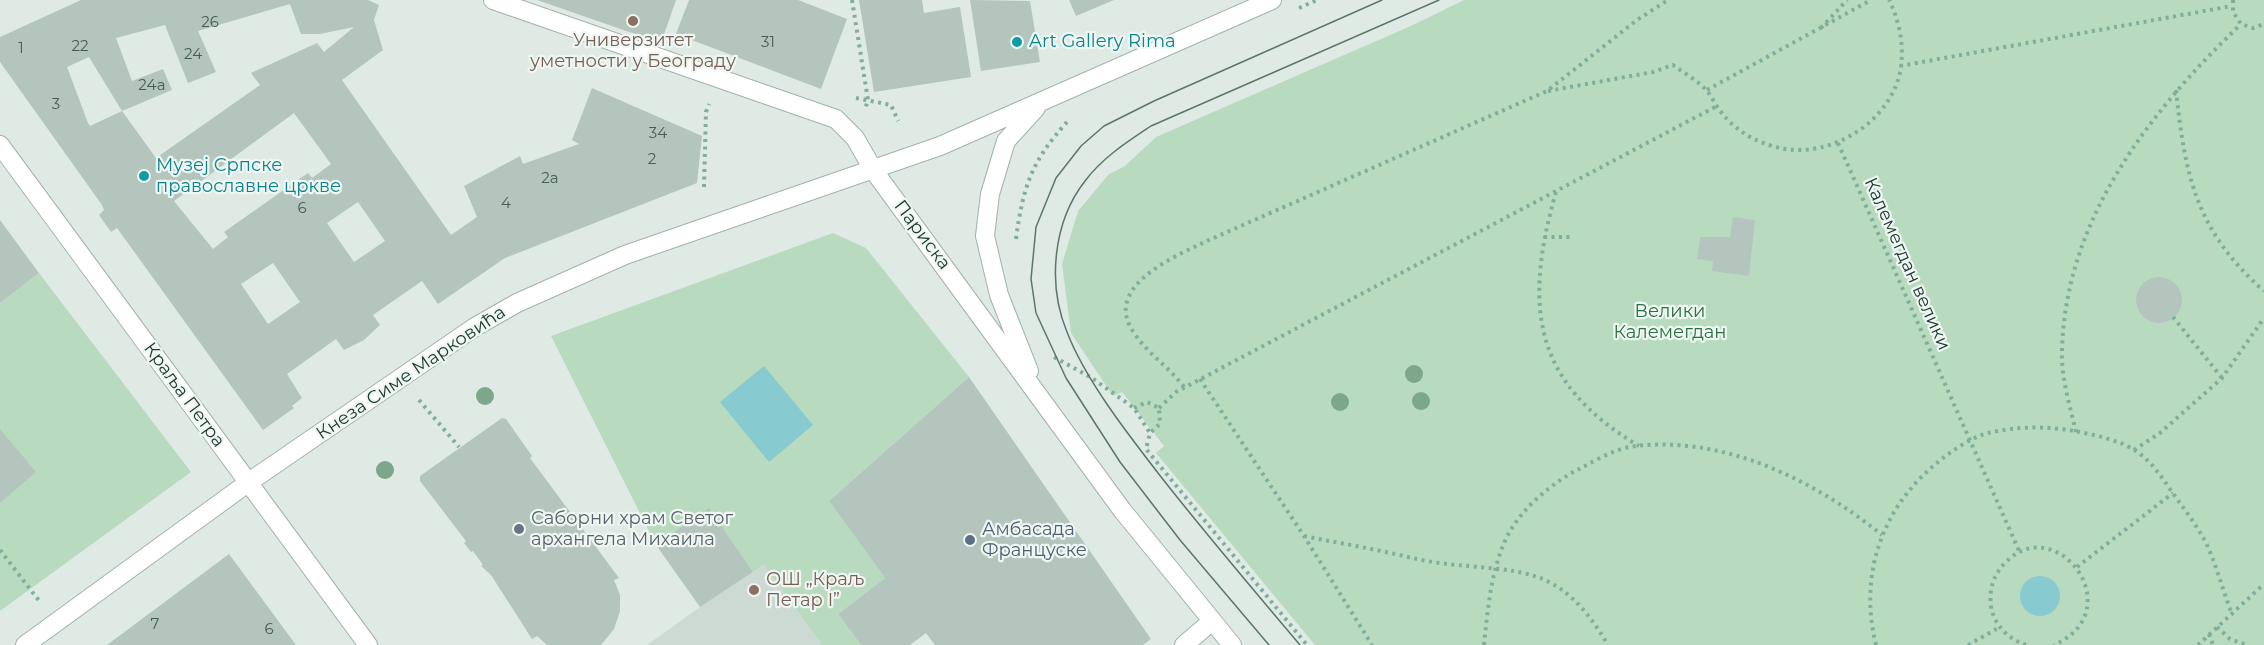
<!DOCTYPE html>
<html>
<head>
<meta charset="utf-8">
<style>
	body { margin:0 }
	canvas { display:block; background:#dfeae4 }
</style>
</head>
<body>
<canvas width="2264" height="645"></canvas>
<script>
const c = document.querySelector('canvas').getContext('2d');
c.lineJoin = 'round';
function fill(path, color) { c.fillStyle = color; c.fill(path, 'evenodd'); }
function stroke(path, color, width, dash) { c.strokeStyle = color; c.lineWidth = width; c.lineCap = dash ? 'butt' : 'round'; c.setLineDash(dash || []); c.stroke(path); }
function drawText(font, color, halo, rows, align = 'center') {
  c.font = font + ' Montserrat,sans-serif'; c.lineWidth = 4.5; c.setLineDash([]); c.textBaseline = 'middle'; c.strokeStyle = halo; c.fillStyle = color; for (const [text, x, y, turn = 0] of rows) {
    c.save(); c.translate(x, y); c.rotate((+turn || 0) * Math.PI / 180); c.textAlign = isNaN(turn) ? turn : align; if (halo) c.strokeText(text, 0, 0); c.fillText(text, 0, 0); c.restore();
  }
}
fill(new Path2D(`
	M764,565l58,80h-175l53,-38z`), '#cddad3');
fill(new Path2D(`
	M1464,0h800v645h-949l-159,-192 8,-7 -42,-54 -9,4 -42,-63 -9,-69 16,-53 31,-37 16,-8 31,-29 257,-112z
	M833,233l33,15 103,129 -140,124 56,77 -47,36 23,31h-39l-58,-80 -11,7 -44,-63 -53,36 -105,-209z
	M39,273l152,199 -191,139v-308z`), '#b8dbbf');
fill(new Path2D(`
	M764,366l49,59 -44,37 -49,-60z
	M2020 596a20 20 0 1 1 40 0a20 20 0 1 1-40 0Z`), '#87cacf');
fill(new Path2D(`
	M81,0h287l11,5 -5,15 9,30 -41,30 109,155 26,-18 -13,-31 56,-30 3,8 56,-20 -7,-4 20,-52 110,48 -5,47 -192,75 -67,46 -16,-23 -49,34 7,10 -16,15 -20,10 -8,-11 -49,35 15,24 -10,8 2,2 -31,22 -146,-202 -6,4 -12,-17 5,-5 -2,-5 -102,-143v-25zM290,4l11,30h19l34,-7 -30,25 -7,-9 -66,30 9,12 -104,73 -34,-47 -32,15 -2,-3 -21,-56 22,-10 33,54 50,-21 -9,-21 -31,12 -16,-43 49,-13 23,58 28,-11 -18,-41zM294,113l37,51 -19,14 -4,-5 -84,59 4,5 -15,12 -39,-48zM358,202l27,39 -31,21 -27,-39zM273,263l27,39 -32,22 -27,-40z
	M537,0h139l-15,43z
	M689,0h109l49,19 -26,70 -145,-55z
	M859,0h63l2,13 36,-6 11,70 -97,15z
	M970,0l60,1 10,61 -59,9z
	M1069,0h45l-38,16z
	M1733,217l22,3 -6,56 -37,-5 1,-10 -16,-2 3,-22h30z
	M0,220l39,53 -39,30z
	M2136 300a23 23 0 1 1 46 0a23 23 0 1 1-46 0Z
	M969,377l182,262 -8,6h-208l-9,-12 -16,12h-49l-23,-31 47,-36 -56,-77z
	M502,418l4,1 26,37 -2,2 89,120 -5,2 6,15v16l-6,18 -13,16h-54l-10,-9 -5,3 -41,-64 -10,-9 2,-1 -10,-14 -2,1 -7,-9 2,-2 -46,-60v-5z
	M0,429l36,43 -36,31z
	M709,508l44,64 -53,35 -44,-62z
	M229,554l67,91h-189l55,-41z`), '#b4c5bd');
const minor = new Path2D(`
	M493,0l343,119 19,19 19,33 248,339 110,135
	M0,145l368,500
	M1029,371l-30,-76 -14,-59 5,-42 16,-53 30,-33
	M25,645l224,-163 226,-155 42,-24 108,-48 315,-109 332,-146
	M1184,645l27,-23`);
stroke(minor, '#a2b2ab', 20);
stroke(new Path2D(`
	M852,0l16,100 -3,9
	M2233,0v12l8,12 12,4 11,-4
	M1299,8l18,-8
	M1821,28l26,-28
	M1900,66l332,-60
	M1707,90l164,-90
	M2176,90c9,86 20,141 88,201
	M1548,91l105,-19 20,-7c11,8 24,15 33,25 4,4 7,10 10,15 13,20 31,33 53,40 50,18 113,-15 129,-65 8,-26 3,-56 -9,-80
	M856,98l35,7 7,16
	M1838,143l182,410
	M704,187l2,-75 3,-8
	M1556,192c-32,112 -25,190 83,254
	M1544,237h28
	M1016,239c7,-52 15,-77 51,-117
	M2173,317l49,61
	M1054,357l38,21 42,30 16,25 -4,16 161,196
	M1200,379l104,157 68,109
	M1184,387c-15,-20 -36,-33 -50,-54 -33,-47 42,-77 75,-93l338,-149 90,-71 31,-20
	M419,400l40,47
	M1134,408l13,-6 12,6 1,16 -10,9
	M1159,408l17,-16 541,-286
	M2076,432c-6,-26 -15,-54 -14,-81 3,-132 88,-240 179,-327
	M2134,450l26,-17 62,-55 42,-60
	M1304,536c24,5 48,9 72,14 21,4 42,10 63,13 83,10 120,-1 169,82
	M0,550l40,52
	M2077,567l96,-74
	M2217,627l13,12 17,6
	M2209,634l4,11
	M1484,645c4,-37 7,-77 24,-110 14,-27 43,-51 69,-65 18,-9 38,-22 59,-24 89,-10 178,34 246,89
	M1876,645c-18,-72 7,-141 66,-186 13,-10 27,-20 43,-25 28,-8 62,-8 90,-3 19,4 45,9 61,20 16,11 25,25 36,41 12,17 25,33 35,53 10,22 16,46 25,69
	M1968,645l32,-18
	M2026,645c-18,-6 -32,-20 -35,-39 -2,-16 2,-30 13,-42 51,-56 129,46 50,81
	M2198,645l66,-61`), '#80ae9c', 4, [3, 4.5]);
stroke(minor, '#fff', 18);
stroke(new Path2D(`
	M1269,645l-89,-105 -60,-78 -54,-84 -30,-65 -5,-34 5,-52 20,-49 25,-32 23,-20 50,-25 228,-101
	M1300,645c-48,-57 -96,-113 -142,-172 -31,-40 -73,-94 -91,-141 -20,-48 -14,-110 18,-151 17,-23 42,-39 66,-55l288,-126`), '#5a766c', 1.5);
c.fillStyle = '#7ca78a';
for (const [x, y] of [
	[1414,374],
	[485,396],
	[1421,401],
	[1340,402],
	[385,470]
]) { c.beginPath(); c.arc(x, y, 9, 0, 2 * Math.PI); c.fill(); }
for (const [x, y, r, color] of [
	[633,21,6,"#8d6e63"],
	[1017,42,6,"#0f9aa8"],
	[144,176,6,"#0f9aa8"],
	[519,529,6,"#6b7280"],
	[970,540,6,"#5c6f8a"],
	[754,590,6,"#8d6e63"]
]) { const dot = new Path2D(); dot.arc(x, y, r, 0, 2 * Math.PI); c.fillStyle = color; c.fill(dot); stroke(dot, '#eff7f2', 2); }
drawText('15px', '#455d54', null, [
	["26",210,23],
	["31",768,43],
	["22",80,47],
	["1",21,49],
	["24",193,55],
	["24a",152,86],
	["3",56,105],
	["34",658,134],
	["2",652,160],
	["2a",550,179],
	["4",506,204],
	["6",302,209],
	["7",155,625],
	["6",269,630]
]);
drawText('18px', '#785e54', '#eff7f2', [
	["Универзитет",633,41],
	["уметности у Београду",633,62],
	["ОШ „Краљ",766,580,"left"],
	["Петар I”",766,601,"left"]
]);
drawText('18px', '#0d838f', '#eff7f2', [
	["Art Gallery Rima",1029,42],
	["Музеј Српске",156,166],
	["православне цркве",156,187]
], 'left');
drawText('18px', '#203a31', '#eff7f2', [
	["Париска",922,235,53],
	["Калемегдан велики",1907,264,66],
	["Кнеза Симе Марковића",411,373,-34],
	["Краља Петра",184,395,54]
]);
drawText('18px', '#2b7040', '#eff7f2', [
	["Велики",1670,312],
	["Калемегдан",1670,333]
]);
drawText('18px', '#5b616d', '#eff7f2', [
	["Саборни храм Светог",531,519],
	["архангела Михаила",531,540]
], 'left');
drawText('18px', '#4e5e75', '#eff7f2', [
	["Амбасада",982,530],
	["Француске",982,551]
], 'left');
</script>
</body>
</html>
